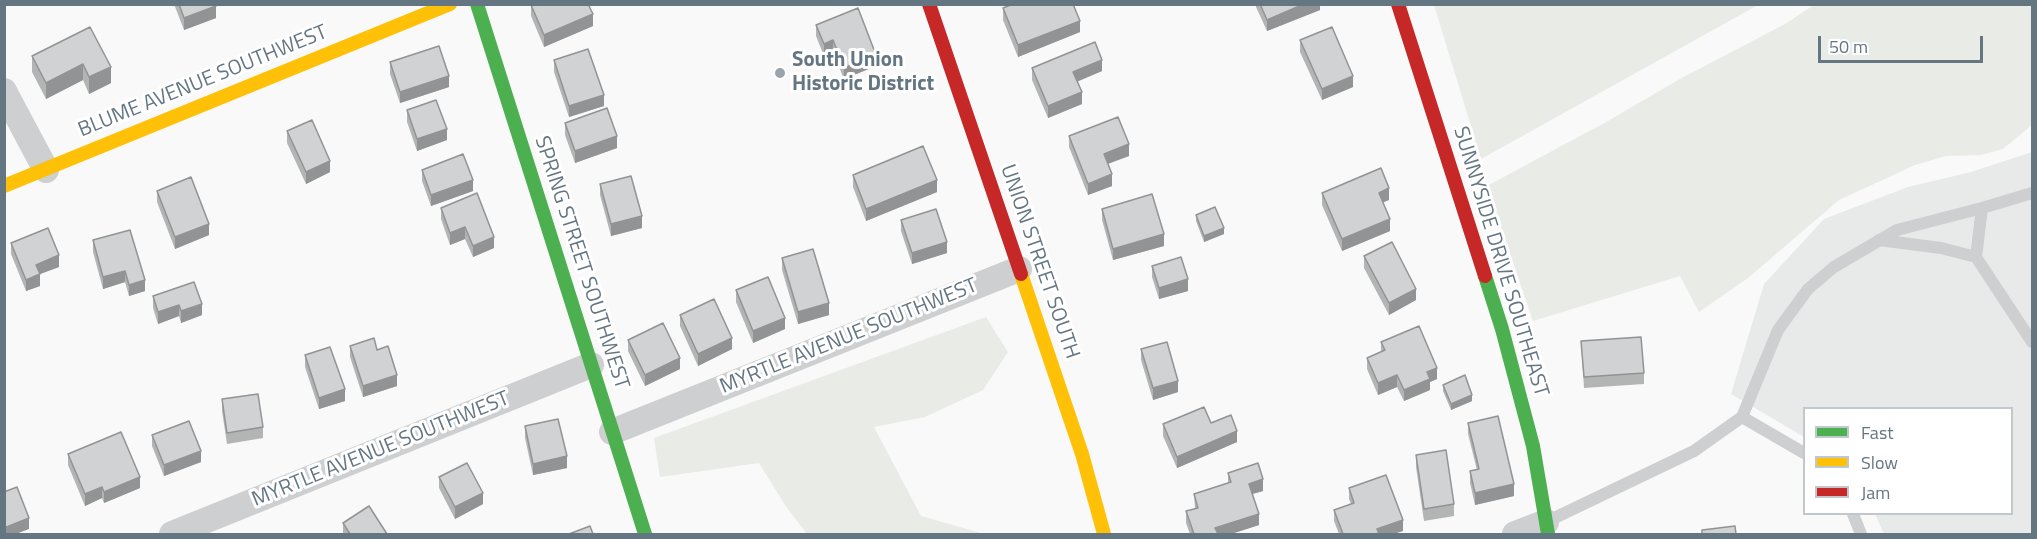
<!DOCTYPE html>
<html>
<head>
<meta charset="utf-8">
<style>
	body { margin:0 }
	#map { position:relative; width:2037px; height:539px; overflow:hidden; background:#f9f9f9; font-family:"Titillium Web",sans-serif }
	canvas { display:block }
	.frame { position:absolute; inset:0; border:6px solid #657683; pointer-events:none }
	.legend { position:absolute; left:1803px; top:407px; width:210px; height:108px; box-sizing:border-box; background:#fff; border:2px solid #c1c8cd; margin:0; padding:8px 10px; list-style:none; font-size:18px; color:#657683 }
	.legend li { display:flex; align-items:center; gap:12px; height:30px }
	.legend b { width:30px; border:2px solid #c1c8cd }
	.scale { position:absolute; left:1818px; top:36px; width:165px; height:27px; box-sizing:border-box; border:3px solid #657683; border-top:0; padding-left:8px; font-size:18px; line-height:21px; white-space:nowrap; color:#657683; -webkit-text-stroke:4px #fff; paint-order:stroke }
</style>
</head>
<body>
<div id="map">
<canvas width="2037" height="539"></canvas>
<div class="frame"></div>
<ul class="legend">
<li><b style="height:8px;background:#4caf50"></b>Fast</li>
<li><b style="height:8px;background:#ffc107"></b>Slow</li>
<li><b style="height:8px;background:#c62828"></b>Jam</li>
</ul>
<div class="scale">50 m</div>
</div>
<script>
const c = document.querySelector('canvas').getContext('2d');
c.lineJoin = 'round';
function fill(path, color) { c.fillStyle = color; c.fill(path, 'evenodd'); }
function stroke(path, color, width, dash) { c.strokeStyle = color; c.lineWidth = width; c.lineCap = dash ? 'butt' : 'round'; c.setLineDash(dash || []); c.stroke(path); }
function drawText(font, color, halo, rows, align = 'center') {
  c.font = font + ' "Titillium Web",sans-serif'; c.lineWidth = 6; c.setLineDash([]); c.textBaseline = 'middle'; c.strokeStyle = halo; c.fillStyle = color; for (const [text, x, y, turn = 0] of rows) {
    c.save(); c.translate(x, y); c.rotate((+turn || 0) * Math.PI / 180); c.textAlign = isNaN(turn) ? turn : align; if (halo) c.strokeText(text, 0, 0); c.fillText(text, 0, 0); c.restore();
  }
}
fill(new Path2D(`
	M2032,152v382h-148l-9,-20h137v-106h-208v29l-73,-43 33,-110 60,-65 84,-32 63,-15z`), '#e8e9e9');
fill(new Path2D(`
	M1434,5v-1l324,1 -277,154z
	M1814,5h218v120l-29,24 -22,6 -35,1 -31,9 -76,35 -91,78 -49,34 -19,-36 -147,45 -46,-135 121,-65 70,-41 107,-56z
	M986,317l22,35 -25,38 -58,27 -51,10 47,89 63,18h-177l-22,-29 -26,-42 -99,14 -6,-39z`), '#e8ebe6');
stroke(new Path2D(`
	M1879,240l62,8 35,9 56,85
	M1976,257l6,-49 50,-15
	M1742,417l36,-87 30,-41 26,-22 63,-37 85,-22
	M1853,514l8,20
	M1548,521l146,-70 48,-34 62,36`), '#cecfd0', 12);
stroke(new Path2D(`
	M4,91l42,79
	M612,432l407,-163
	M172,534l419,-169
	M1515,534l31,-12`), '#cecfd0', 26);
stroke(new Path2D(`
	M477,4l168,530
	M1485,276l17,53 31,117 15,88`), '#4caf50', 14);
stroke(new Path2D(`
	M4,186l446,-182
	M1021,274l61,180 22,80`), '#ffc107', 14);
stroke(new Path2D(`
	M929,4l92,270
	M1398,4l87,272`), '#c62828', 14);
fill(new Path2D(`
	M174,4h42v14l-32,12z
	M1256,4h64v6l-53,21 -11,-24z
	M531,5l62,21 -49,21 -13,-31z
	M1003,8l77,24 -62,25 -15,-37z
	M816,25l60,41 -32,13 -11,-27 -9,4 -8,-20z
	M90,27l21,56 -22,11 -6,-14 -37,19 -14,-27v-16z
	M1300,40l53,47 -31,13 -22,-48z
	M554,60l50,46 -35,11 -15,-45z
	M390,62l59,25 -49,16 -10,-29z
	M1032,68l70,3 -25,11 5,22 -34,14 -16,-38z
	M407,110l40,30 -30,11 -10,-29z
	M565,123l52,25 -42,15 -10,-28z
	M287,131l43,41 -24,12 -19,-41z
	M1069,136l60,20 -21,8 4,22 -24,9 -19,-48z
	M422,170l51,21 -42,15 -9,-25z
	M853,175l84,17 -71,29 -13,-34z
	M600,184l42,44 -31,8 -11,-41z
	M157,191l52,44 -34,14 -18,-47z
	M1322,193l67,7 -6,2 7,29 -48,20 -20,-46z
	M441,208l53,40 -21,9 -8,-18 -15,6 -9,-26z
	M1102,209l62,37 -51,14 -11,-40z
	M1196,215l28,19 -20,8 -8,-21z
	M901,220l46,33 -35,11 -11,-33z
	M93,240l52,51 -16,5 -4,-14 -22,7 -10,-37z
	M11,243l48,24 -19,7v12l-14,5 -15,-37z
	M1364,256l52,44 -27,15 -25,-47z
	M782,258l47,57 -31,9 -16,-54z
	M1152,266l36,25 -29,8 -7,-22z
	M194,282l8,33 -21,8 -2,-7 -21,8 -5,-16v-12z
	M736,290l49,39 -32,14 -17,-41z
	M680,315l52,34 -34,17 -18,-40z
	M628,340l52,29 -35,17 -17,-35z
	M1581,341l63,32v11l-60,4z
	M1381,342l56,37 -7,3v8l-26,11 -7,-14 -19,8 -11,-26v-11l14,-6z
	M350,346l27,4 20,36 -34,11 -13,-40z
	M1141,349l37,43 -25,8 -12,-40z
	M305,355l40,46 -26,8 -14,-42z
	M1443,385l29,16 -21,9 -8,-19z
	M222,399l41,28v11l-36,6 -5,-33z
	M1211,423l26,19 -60,26 -14,-32v-12z
	M1468,423l46,73 -39,9 -5,-22v-12l7,-1 -9,-36z
	M525,426l42,42 -34,7 -8,-37z
	M152,435l49,27 -37,14 -12,-30z
	M68,454l72,34 -36,15 -2,-5 -17,8 -17,-41z
	M1416,455l38,49v12l-30,5 -8,-54z
	M1228,473l35,18 -11,3 7,31 -28,9h-41l-4,-11v-12l9,-2 -1,-15 34,-11z
	M439,477l44,27 -28,15 -16,-31z
	M1349,488l54,43 -10,3h-54l-5,-13v-11l17,-6 -2,-5z
	M343,523l44,11h-44z`), '#b3b5b5');
fill(new Path2D(`
	M1304,4h16v6l-53,21v-11z
	M216,6v12l-32,12v-12z
	M593,14v12l-49,21v-12z
	M1080,21v11l-62,25v-12z
	M833,40v12l-9,4v-12z
	M876,55v11l-32,13v-11z
	M1102,60v11l-29,12v-11z
	M83,64v16l-37,19v-16z
	M111,67v16l-22,11v-17z
	M449,76v11l-49,16v-11z
	M1353,76v11l-31,13v-11z
	M1082,92v12l-34,14v-12z
	M604,95v11l-35,11v-11z
	M447,129v11l-30,11v-12z
	M617,136v12l-42,15v-12z
	M1129,144v12l-25,9v-11z
	M330,161v11l-24,12v-12z
	M1112,174v12l-24,9v-11z
	M473,180v11l-42,15v-11z
	M937,180v12l-71,29v-12z
	M1389,188v12l-10,4v-11z
	M642,216v12l-31,8v-12z
	M1390,219v12l-48,20v-12z
	M209,224v11l-34,14v-12z
	M465,227v12l-15,6v-12z
	M1224,228v6l-20,8v-6z
	M1164,234v12l-51,14v-11z
	M494,237v11l-21,9v-11z
	M947,242v11l-35,11v-11z
	M59,255v12l-19,7v12l-14,5v-11l10,-15z
	M125,271v11l-22,7v-12z
	M1188,279v12l-29,8v-11z
	M145,280v11l-16,5v-11z
	M1416,289v11l-27,15v-12z
	M829,303v12l-31,9v-12z
	M202,304v11l-21,8v-12z
	M179,305v11l-21,8v-12z
	M785,318v11l-32,14v-12z
	M732,338v11l-34,17v-12z
	M680,358v11l-35,17v-11z
	M1437,368v11l-7,3v8l-26,11v-11l23,-18z
	M397,375v11l-34,11v-11z
	M1397,375v12l-19,8v-12z
	M1178,381v11l-25,8v-12z
	M345,389v12l-26,8v-11z
	M1472,395v6l-21,9v-6z
	M1237,431v11l-60,26v-11z
	M201,451v11l-37,14v-11z
	M567,456v12l-34,7v-11z
	M140,477v11l-36,15v-11z
	M1263,479v12l-14,4v-11z
	M1514,484v12l-39,9v-12z
	M102,487v11l-17,8v-12z
	M483,493v11l-28,15v-12z
	M1259,514v11l-28,9h-16v-6z
	M29,518v11l-13,5h-12v-6z
	M1403,520v11l-10,3h-16v-5z`), '#929394');
const building = new Path2D(`
	M179,4h37v2l-32,12z
	M588,4l5,10 -49,21 -13,-30z
	M1013,4h60l7,17 -62,24 -15,-37z
	M1260,4h44l-37,16z
	M858,8l18,47 -32,13 -11,-28 -9,4 -8,-19z
	M90,27l21,40 -22,10 -6,-13 -37,19 -14,-27z
	M1332,27l21,49 -31,13 -22,-49z
	M1095,42l7,18 -29,12 9,20 -34,14 -16,-38z
	M439,46l10,30 -49,16 -10,-30z
	M588,49l16,46 -35,11 -15,-46z
	M436,100l11,29 -30,10 -10,-29z
	M607,108l10,28 -42,15 -10,-28z
	M1118,117l11,27 -25,10 8,20 -24,10 -19,-48z
	M312,120l18,41 -24,11 -19,-41z
	M923,146l14,34 -71,29 -13,-34z
	M463,154l10,26 -42,15 -9,-25z
	M1381,168l8,20 -10,5 11,26 -48,20 -20,-46z
	M631,176l11,40 -31,8 -11,-40z
	M191,177l18,47 -34,13 -18,-46z
	M477,193l17,44 -21,9 -8,-19 -15,6 -9,-25z
	M1152,194l12,40 -51,15 -11,-40z
	M1215,207l9,21 -20,8 -8,-21z
	M936,209l11,33 -35,11 -11,-33z
	M48,228l11,27 -23,10 4,9 -14,6 -15,-37z
	M130,230l15,50 -16,5 -4,-14 -22,6 -10,-37z
	M1392,242l24,47 -27,14 -25,-47z
	M813,249l16,54 -31,9 -16,-54z
	M1181,257l7,22 -29,9 -7,-22z
	M768,277l17,41 -32,13 -17,-41z
	M194,282l8,22 -21,7 -2,-6 -21,7 -5,-16z
	M714,299l18,39 -34,16 -18,-39z
	M663,323l17,35 -35,17 -17,-35z
	M1419,326l18,42 -10,4 3,7 -26,11 -7,-15 -19,8 -11,-25 18,-8 -4,-8z
	M1641,337l3,36 -60,4 -3,-36z
	M374,338l3,12 11,-4 9,29 -34,11 -13,-40z
	M1167,342l11,39 -25,7 -12,-39z
	M330,347l15,42 -26,9 -14,-43z
	M1465,375l7,20 -21,9 -8,-19z
	M258,394l5,33 -36,6 -5,-34z
	M1204,407l7,16 20,-8 6,16 -60,26 -14,-33z
	M1498,416l16,68 -39,9 -5,-22 9,-2 -11,-46z
	M558,419l9,37 -34,8 -8,-38z
	M189,421l12,30 -37,14 -12,-30z
	M121,432l19,45 -36,15 -2,-5 -17,7 -17,-40z
	M1446,450l8,54 -30,5 -8,-54z
	M467,463l16,30 -28,14 -16,-30z
	M1258,463l5,16 -14,5 10,30 -44,14 3,6h-24l-8,-23 12,-3 -4,-14 37,-12 -3,-9z
	M1386,475l17,45 -26,9 2,5h-36l-9,-24 20,-7 -5,-15z
	M17,487l12,31 -25,10v-36z
	M369,506l18,28h-37l-7,-11z
	M590,526l3,8h-24z
	M1735,526l1,8h-34v-4z`);
fill(building, '#d0d2d3');
stroke(building, '#929394', 1.5);
for (const [x, y, r, color] of [
	[780,73,6,"#99a4ac"]
]) { const dot = new Path2D(); dot.arc(x, y, r, 0, 2 * Math.PI); c.fillStyle = color; c.fill(dot); stroke(dot, '#fff', 2); }
drawText('bold 21px', '#657683', '#fff', [
	["South Union",792,61],
	["Historic District",792,85]
], 'left');
drawText('21px', '#657683', '#fff', [
	["BLUME AVENUE SOUTHWEST",203,82,-22],
	["UNION STREET SOUTH",1039,262,71],
	["SUNNYSIDE DRIVE SOUTHEAST",1500,262,73],
	["SPRING STREET SOUTHWEST",581,263,72],
	["MYRTLE AVENUE SOUTHWEST",849,337,-22],
	["MYRTLE AVENUE SOUTHWEST",381,450,-22]
]);
</script>
</body>
</html>
